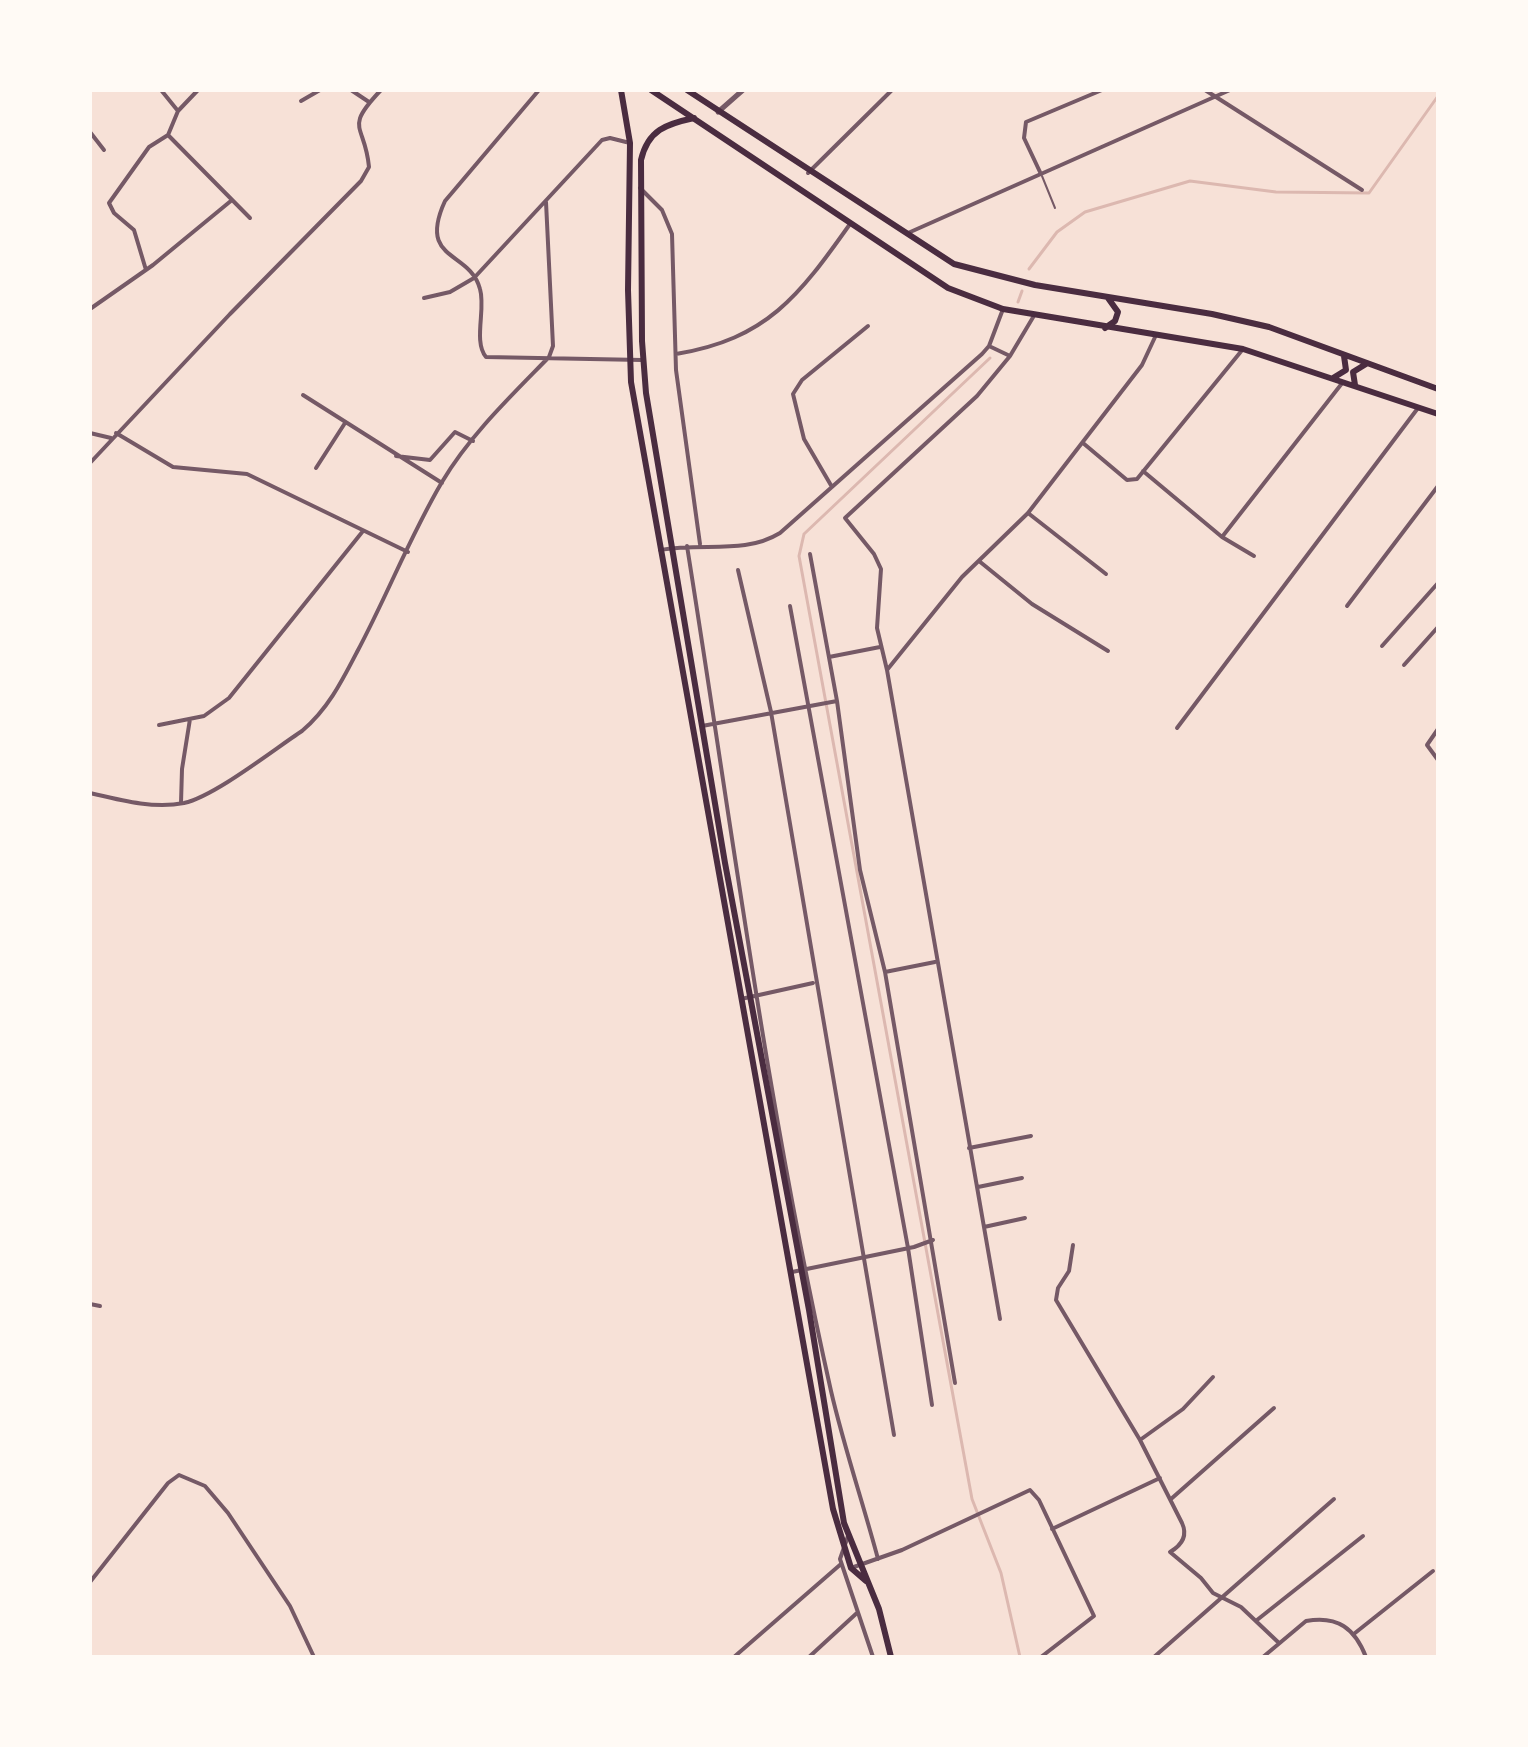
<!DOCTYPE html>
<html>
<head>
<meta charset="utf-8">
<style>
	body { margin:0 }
	#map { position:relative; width:1528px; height:1747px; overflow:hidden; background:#f7e1d7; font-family:Karla,sans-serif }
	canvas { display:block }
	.frame { position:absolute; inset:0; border:92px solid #fffaf5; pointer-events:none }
</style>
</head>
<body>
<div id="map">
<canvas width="1528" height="1747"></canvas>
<div class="frame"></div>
</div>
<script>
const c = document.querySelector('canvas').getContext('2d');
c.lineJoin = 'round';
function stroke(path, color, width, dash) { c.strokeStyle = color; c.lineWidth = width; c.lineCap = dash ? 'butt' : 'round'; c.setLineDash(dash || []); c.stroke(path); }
stroke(new Path2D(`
	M1029,269l28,-37 28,-20 105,-31 86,11 93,1 69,-97
	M1018,302l4,-11
	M990,358l-186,176 -5,22 173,943 29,74 19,84`), '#dcb8b0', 3);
stroke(new Path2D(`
	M1042,176l13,32`), '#755966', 2);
stroke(new Path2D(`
	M161,90l17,21
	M198,90l-20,21 -10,24 82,83
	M351,90l18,12
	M539,90l-94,111c-28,61 25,49 35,88 6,20 -7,52 6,68l156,3
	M1205,90l157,100
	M301,101l19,-11
	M90,132l14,18
	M1040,172l-16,-34 2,-16 76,-32
	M808,173l84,-83
	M640,188l22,22 10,24 4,136 24,174
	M908,233l322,-143
	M146,270l-12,-40 -20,-17 -5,-10 40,-56 19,-12
	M424,298l26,-6 24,-14 128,-138 8,-2 20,5
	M90,309l63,-44 79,-65
	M989,346l21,10
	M676,354c91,-15 123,-58 174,-130
	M303,395l139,88
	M90,433l21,5
	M116,433l57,34 74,7 161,78
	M1083,443l44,37 10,-1 106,-130
	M396,456l34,4 25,-28 18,9
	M90,463l140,-149 131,-133 8,-14c-4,-44 -26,-37 12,-77
	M316,468l29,-45
	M1143,471l79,66 32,19
	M832,487l-28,-48 -11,-45 9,-14 66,-54
	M1028,513l78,61
	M1222,537l121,-155
	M687,546c45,281 81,566 144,845 13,56 32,112 47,168
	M660,550c44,-8 84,5 120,-17l202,-179 7,-8 14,-37
	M810,554l27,147 23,169 25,102 70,411
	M979,561l53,43 76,47
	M738,570l33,142 123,723
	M790,606l118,642 24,157
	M1347,606l91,-120
	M1382,646l56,-63
	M829,657l51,-10
	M1404,665l34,-38
	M887,670l75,-93 66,-64 114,-148 14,-30
	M159,725l45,-9 25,-18 134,-167
	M702,726l135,-25
	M1177,728l241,-320
	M1438,729l-11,16 11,15
	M90,793c30,7 63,16 94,10 31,-7 89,-53 118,-72 26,-22 40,-50 55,-79 30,-56 53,-116 85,-170 27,-46 70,-87 107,-125l4,-11 -7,-144
	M181,803l1,-34 8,-50
	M885,972l50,-10
	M741,999l72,-16
	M969,1148l62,-12
	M978,1187l44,-9
	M984,1227l41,-9
	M1073,1245l-4,26 -11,17 -2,12 84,140 42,83c6,13 0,22 -12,29l31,26 12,15 28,14 38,36
	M792,1272l122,-25 19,-7
	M90,1304l10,2
	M1000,1319l-113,-649 -10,-42 4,-59 -7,-15 -29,-36 132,-122 33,-40 25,-42
	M1140,1440l43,-31 30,-32
	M1171,1499l103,-91
	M1052,1529l108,-51
	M848,1536l-8,23 33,98
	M851,1568l51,-18 128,-60 9,10 55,116 -53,41
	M90,1582l78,-99 11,-8 26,11 23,27 62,93 24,51
	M1257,1620l106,-84
	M1355,1633l78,-62
	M734,1657l107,-93
	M809,1657l49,-45
	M1154,1657l180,-158
	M1263,1657l43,-36c32,-6 49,8 60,36`), '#755966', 4);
stroke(new Path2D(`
	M718,112l25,-22`), '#755966', 5);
stroke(new Path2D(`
	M621,90l9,53 -2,147 3,92 202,1127 18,59 15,13
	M694,118c-28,6 -46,12 -53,42l1,181 4,52 79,470 84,447 35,213 35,86 12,48`), '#4a2c40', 6);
stroke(new Path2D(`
	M651,90l297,198 55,21 240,40 195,65
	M687,90l267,174 81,21 177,29 57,13 169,62
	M1105,328l10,-7 3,-9 -10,-14
	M1333,378l13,-8 -2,-14
	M1355,385l-2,-13 13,-8`), '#4a2c40', 6);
</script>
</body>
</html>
